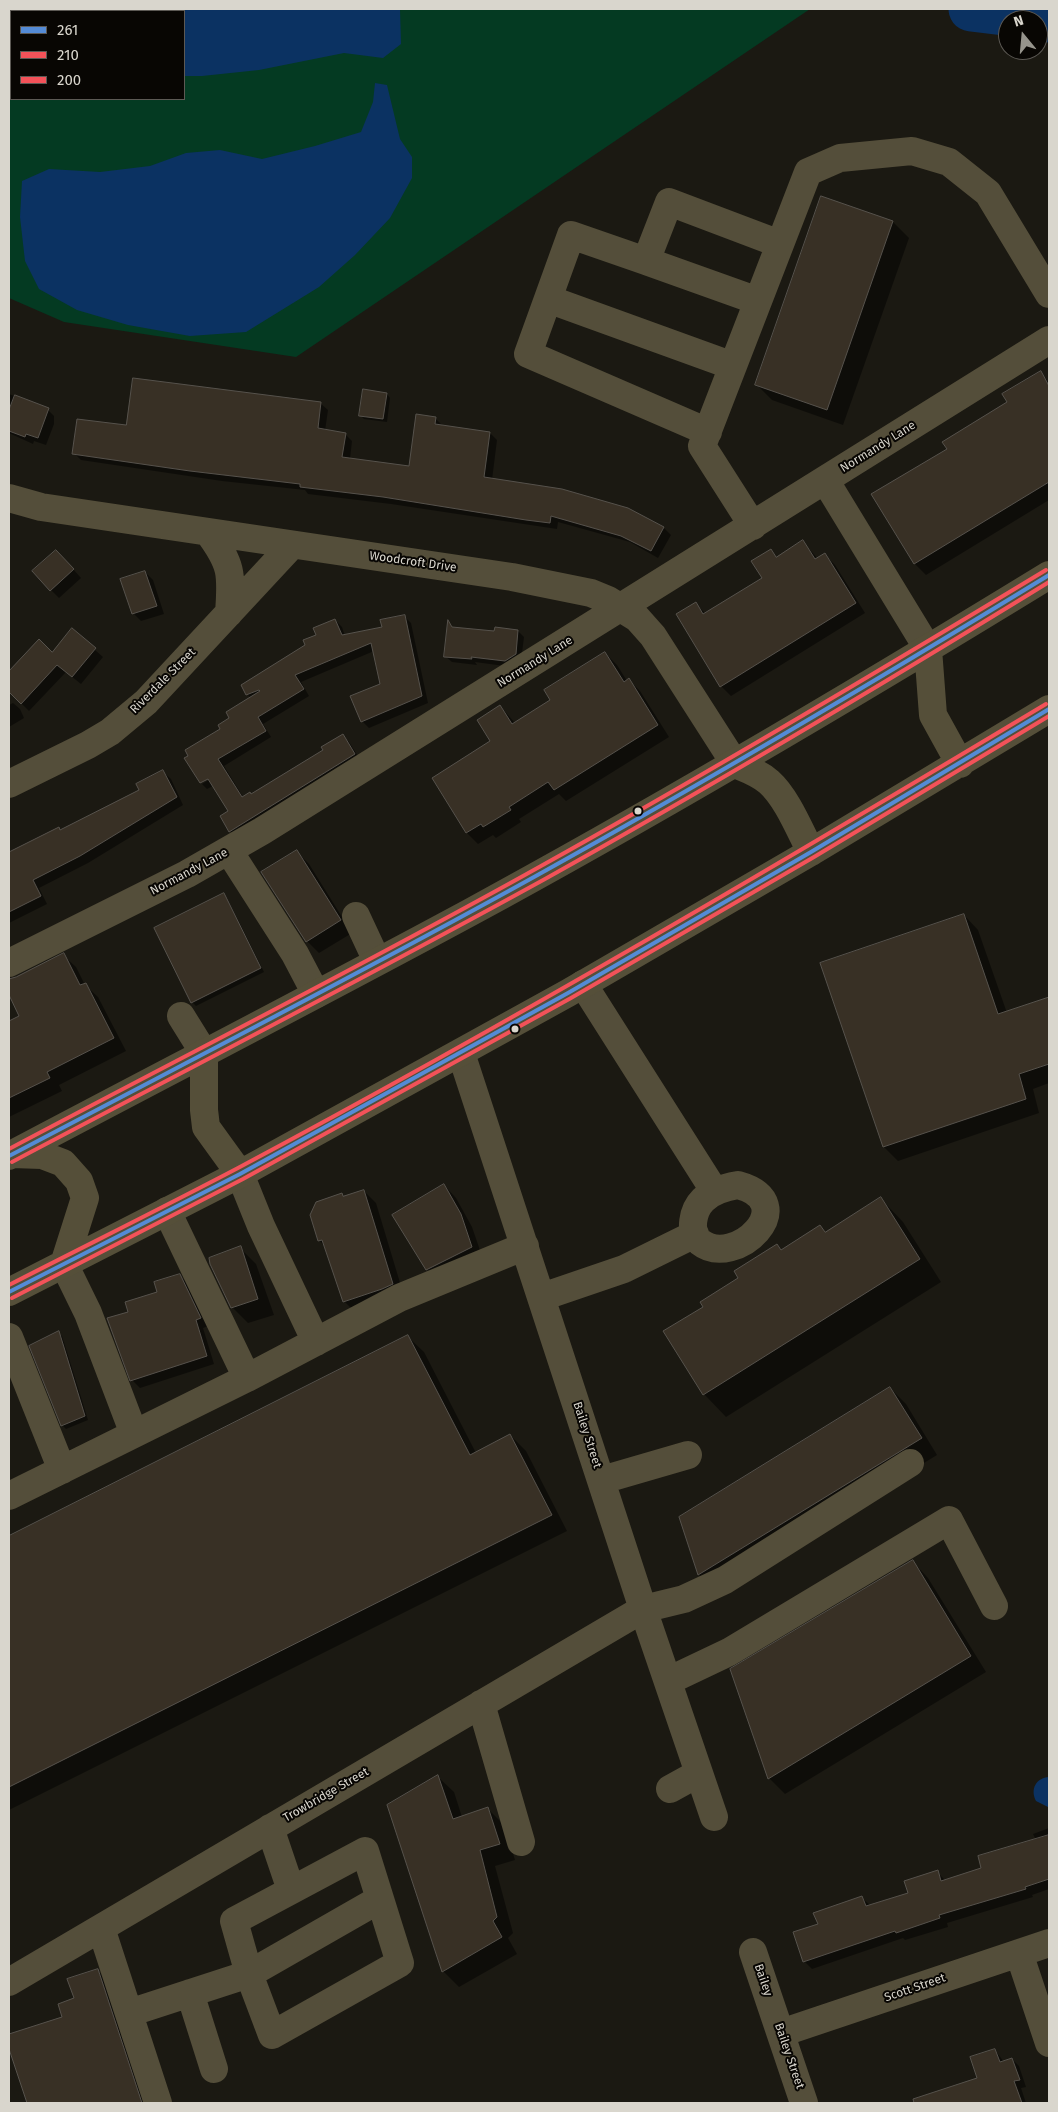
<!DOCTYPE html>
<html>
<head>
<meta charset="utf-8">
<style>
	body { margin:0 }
	#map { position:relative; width:1058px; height:2112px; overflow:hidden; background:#1b1912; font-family:"Fira Sans",sans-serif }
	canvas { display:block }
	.frame { position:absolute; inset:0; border:10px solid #d9d6cd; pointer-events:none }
	.legend { position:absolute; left:10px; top:10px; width:175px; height:90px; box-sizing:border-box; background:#080603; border:1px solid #5c5954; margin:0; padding:6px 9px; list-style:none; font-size:15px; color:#d9d6cd }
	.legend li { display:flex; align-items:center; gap:10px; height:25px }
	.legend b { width:25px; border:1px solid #5c5954 }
	.north { position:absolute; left:998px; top:10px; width:50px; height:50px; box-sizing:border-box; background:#080603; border:1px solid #5c5954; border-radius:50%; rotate:343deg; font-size:14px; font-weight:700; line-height:20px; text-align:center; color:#d9d6cd }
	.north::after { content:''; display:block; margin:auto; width:18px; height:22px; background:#96948c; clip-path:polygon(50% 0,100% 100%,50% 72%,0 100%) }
</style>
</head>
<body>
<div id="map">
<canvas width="1058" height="2112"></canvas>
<div class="frame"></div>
<ul class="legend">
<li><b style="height:6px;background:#548bd6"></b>261</li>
<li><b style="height:6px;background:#f35259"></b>210</li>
<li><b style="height:6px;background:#f35259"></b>200</li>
</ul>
<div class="north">N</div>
</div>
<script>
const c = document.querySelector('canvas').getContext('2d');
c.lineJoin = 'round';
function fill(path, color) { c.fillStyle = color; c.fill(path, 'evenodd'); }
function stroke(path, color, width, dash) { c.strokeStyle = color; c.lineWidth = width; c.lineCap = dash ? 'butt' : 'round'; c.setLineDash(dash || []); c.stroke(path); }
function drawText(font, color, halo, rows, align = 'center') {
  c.font = font + ' "Fira Sans",sans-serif'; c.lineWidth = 4; c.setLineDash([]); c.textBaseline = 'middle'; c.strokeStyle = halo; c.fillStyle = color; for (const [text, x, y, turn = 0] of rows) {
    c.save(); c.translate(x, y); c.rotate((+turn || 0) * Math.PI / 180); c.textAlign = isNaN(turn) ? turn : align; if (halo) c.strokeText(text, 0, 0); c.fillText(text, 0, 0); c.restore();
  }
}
fill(new Path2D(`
	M9,9h801l-514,348 -232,-35 -55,-24zM11,11h173v88h-173z`), '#043a22');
fill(new Path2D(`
	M80,9h320l1,35 -18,14 -39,-5 -85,17 -57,6h-18v-65h-108z
	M375,83l12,2 13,54 12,18v21l-22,40 -35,37 -36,32 -73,45 -56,4 -62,-11 -51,-15 -38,-21 -14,-28 -5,-44 2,-36 27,-12 51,3 50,-6 36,-13 34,-3 42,9 53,-13 46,-14 12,-30z
	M1049,1777v30h-1l-12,-6c-6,-12 0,-23 13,-24z`), '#0b3262');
fill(new Path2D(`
	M821,198l72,24 16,16 -66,187 -71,-25 -16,-16z
	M1040,373l9,9v118l-123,75 -11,-11 -42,-69 75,-46 61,-46z
	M9,394l37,14 8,8v8l-8,21 -12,-4 -1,3 -24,-11z
	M387,394l3,4 -3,24 -23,-3 -4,-4z
	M320,403l8,7 -3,21 20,3 7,7 -2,18 60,8 25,-49 7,7 48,8 7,7 -5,40 136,29 36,19 7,7 -13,23 -28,-16 -72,-20 -1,7 -166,-25 -83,-10 -3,-4 -83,-9 -141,-21 -7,-7 53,-26z
	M803,542l15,17 7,-4 10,10 30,48 -134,83 -10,-10 -25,-82 10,10 57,-35 7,-28 7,7z
	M64,559l17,19 -22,20 -8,-8z
	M145,572l8,8 11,34 -23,7 -8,-8z
	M405,617l6,6 17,80 -59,25 -7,-7 19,-36 -7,-34 -73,31 8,14 -46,28 8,13 -47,29 19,31 8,-2 74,-44 18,-15 6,6 12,19 -124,76 -7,-6v-19l-17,-26 -6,3 -5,-5 12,-7 8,-48 29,-31 -4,-4 88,-74 7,7 3,9 38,-8z
	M449,623l5,6 41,4 23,-2 6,6 -3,24 -9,6 -37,-5 2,3 -25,-3 -7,-6z
	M72,630l31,27 -22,27 -15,-12 -37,39 -20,-20v-18l30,-32 13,13z
	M605,653l12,12 10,16 2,-1 11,11 29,46 -103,64 -7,-7 -40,25 2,3 -25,16 -3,-3 -15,9 -11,-11 -34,-54 59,-37 8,-36 15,17 37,-22z
	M13,703l7,6 4,9 -15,9v-22z
	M163,772l8,7 12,26 -95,58 -49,25 8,16 -38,19v-71l49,-24 3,3 80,-41z
	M297,852l12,12 43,69 -33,20 -12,-12z
	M224,895l3,3 37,74 -68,34 -4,-4z
	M964,915l14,15 29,83 42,-15v85l-16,6 6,24 -141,48 -14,-14z
	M63,955l13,12 9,18 13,12 28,54 -67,34 3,6 -53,26v-95l12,-6 -12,-24v-13l7,-1z
	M444,1185l12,13 16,29 11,32 -44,22 -12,-12z
	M364,1191l12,12 28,93 -48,17 -12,-12 -18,-53 -7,-8 25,-43z
	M881,1199l22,23 38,60 -215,135 -22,-23 1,-87 72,-61 5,5 38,-24 6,6z
	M240,1248l16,16 18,51 -26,8 -16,-16z
	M179,1275l8,8 21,43 -5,2 11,36 -74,24 -8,-8 -3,-68 29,-19z
	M58,1333l4,3 26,84 -22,9 -4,-4 -31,-78z
	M408,1337l16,15 52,101 34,-18 16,16 41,80 -558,279v-272z
	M890,1388l16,16 31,51 -222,136 -16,-16 -19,-57z
	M913,1562l15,16 58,94 -201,122 -16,-16 -37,-109z
	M438,1777l16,15 8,25 26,-8 16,16 11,35 -20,6 18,67 -5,5 9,16 -58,33 -16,-16z
	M1049,1828v61l-17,6 1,2 -86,26 1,4 -43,13 -2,-2 -91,31 -8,-8 16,-36 42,-27 9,8 38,-12 28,-22 9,9 37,-12 53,-29 -3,-6z
	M97,1970l16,16 39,117h-124l-19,-57v-10l55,-19z
	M995,2050l9,12 8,-3 7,7 7,21 -5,1 5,15h-79l-4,-12 36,-12z`), '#0007');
stroke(new Path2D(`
	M971,9l66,8 12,3`), '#0b3262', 45);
const building = new Path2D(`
	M821,196l72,25 -66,189 -72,-25z
	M1041,371l8,15v96l-135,82 -43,-70 76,-45 -5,-7 65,-40 -5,-8z
	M133,378l188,24 -3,26 28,5 -4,24 67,9 7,-52 20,3 -1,7 55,8 -6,45 78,12 66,19 36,19 -13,24 -30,-15 -70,-20 -1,7 -24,-3 -143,-23 -83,-10v-3l-110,-13 -118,-17 5,-35 49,6z
	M363,389l24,4 -4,26 -24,-3z
	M15,395l34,13 -11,30 -12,-4 -1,3 -16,-6v-21z
	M803,540l12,19 10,-6 31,50 -136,84 -44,-73 20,-12 7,12 59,-36 -11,-17 20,-12 5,8z
	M56,550l18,19 -24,22 -18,-20z
	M145,571l12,35 -25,8 -12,-35z
	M405,615l17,81 -61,26 -11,-26 30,-12 -9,-41 -76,32 9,14 -46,28 8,14 -48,28 24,38 8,-5 1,2 72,-44 -2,-3 22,-13 12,20 -126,78 -9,-16 8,-5 -20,-32 -8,4 -16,-25 4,-2 -3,-6 35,-21 -2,-4 11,-7 -3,-6 34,-21 -1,-1 -13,5 -5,-10 64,-40 -2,-5 13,-5 -3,-7 22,-9 7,16 40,-8 -2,-7z
	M448,620l4,7 42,4 1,-4 23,3 -2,24 -11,7 -34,-4 1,2 -28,-2z
	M72,628l24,20 -24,29 -15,-12 -36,39 -12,-12v-21l30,-32 13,13z
	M605,652l19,30 5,-4 29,47 -104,65 -6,-8 -39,25 2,3 -28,17 -2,-3 -15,9 -34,-55 58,-37 -13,-21 23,-15 12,19 38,-24 -6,-10z
	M163,770l14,27 -97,59 -47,24 8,16 -32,16v-60l50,-25 1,3 79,-40 -3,-6z
	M297,850l44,70 -35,22 -45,-70z
	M224,893l37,75 -70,35 -37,-75z
	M964,914l34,100 51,-17v67l-30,10 7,25 -143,48 -63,-184z
	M64,953l16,32 6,-2 28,55 -67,34 3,6 -41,20v-77l10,-5 -10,-21v-16l7,-2z
	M444,1184l17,30 11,33 -46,23 -34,-55z
	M364,1190l29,94 -11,5 -39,13 -21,-62 -4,1 -8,-26 6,-13 26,-9 1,3z
	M881,1197l39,62 -217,136 -40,-64 40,-24 -3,-5 38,-24 -4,-7 43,-27 4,6 39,-25 5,7z
	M241,1246l17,53 -27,9 -21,-44 -1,-6z
	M180,1274l21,44 -5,2 11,36 -77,25 -23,-63 21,-6 -3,-10 32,-10 -3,-10z
	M59,1331l26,85 -24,10 -32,-80z
	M408,1335l62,120 40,-21 42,81 -543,272v-251z
	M890,1387l32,51 -224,137 -19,-58z
	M913,1560l58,96 -203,123 -38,-110z
	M438,1775l15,44 35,-12 12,37 -20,6 17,67 -4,4 9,16 -60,35 -55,-167z
	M1049,1835v44l-24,8 1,2 -87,26 1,3 -44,15 -1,-2 -92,31 -10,-30 25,-8 -5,-11 49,-17 4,10 42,-13 -4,-12 34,-11 3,11 40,-13 -3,-12z
	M98,1969l44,134h-115l-18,-54v-15l53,-17 -4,-13 16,-6 -7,-19z
	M995,2049l5,13 12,-4 8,22 -6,1 8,22h-108l-1,-4 64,-21 -7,-21z`);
fill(building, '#383025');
stroke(building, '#56524c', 1);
stroke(new Path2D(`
	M646,261l112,40
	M548,299l185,67
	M708,432l-180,-78 43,-119 75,26 23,-59 111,42
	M825,480l103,169
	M9,498l32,9 471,70 79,16 17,7 29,18 16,18 82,128
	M753,526l-51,-80 106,-274 32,-14 72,-7 37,11 39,31 61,101
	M208,532c24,32 24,42 21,81
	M9,784l79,-39 22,-13 36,-30 146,-157
	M229,851l66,103 21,40
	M356,916l21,45
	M9,963l178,-89 75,-43 787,-491
	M583,984l132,208
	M181,1016l23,37
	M461,1053l182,556 71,208
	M240,1174l21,52 55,116
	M738,1185c66,18 -3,85 -38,57 -12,-10 -7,-32 3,-42 9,-9 23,-13 35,-15z
	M167,1211l80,167
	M64,1264l24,49 46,121
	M542,1297l82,-28 71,-35
	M9,1337l53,133
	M602,1480l86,-25
	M9,1496l238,-118 152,-80 126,-52
	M668,1681l61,-29 220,-132 45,86
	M481,1704l40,138
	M670,1789l29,-16
	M270,1828l21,62
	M101,1928l57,175
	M753,1952l51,151
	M1019,1953l30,90
	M9,1982l634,-373 41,-10 41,-19 185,-117
	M190,1993l24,76
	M129,2013l120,-39 131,-75 -15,-48 -131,70 15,53 23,61 128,-72 -20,-64
	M781,2033l268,-90`), '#544e3a', 28);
stroke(new Path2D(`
	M928,649l5,66 27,49
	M735,764c12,5 24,9 34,18 18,16 31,49 42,70
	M204,1053v57l2,17 34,47
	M12,1154l30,1 21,8 16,18 6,17 -21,66
	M9,1156c153,-81 308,-161 460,-243 197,-107 389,-221 580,-338
	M9,1292l231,-118 328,-181 243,-141 238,-143`), '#554f39', 28);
stroke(new Path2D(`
	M9,1156c178,-94 358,-186 534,-284 171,-95 339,-195 506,-297
	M9,1292l231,-118 328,-181 243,-141 238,-143`), '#548bd6', 4);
stroke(new Path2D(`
	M12,1162c178,-94 357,-186 533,-283 170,-95 338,-195 504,-297
	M12,1298l231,-119 328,-181 243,-141 235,-141`), '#f35259', 4);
stroke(new Path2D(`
	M9,1149c177,-94 357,-185 532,-283 171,-95 338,-195 505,-296
	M9,1285c76,-39 153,-77 229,-117 274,-146 541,-304 808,-464`), '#f35259', 4);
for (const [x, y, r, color] of [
	[638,811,4.5,"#d9d6cd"],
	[515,1029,4.5,"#d9d6cd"]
]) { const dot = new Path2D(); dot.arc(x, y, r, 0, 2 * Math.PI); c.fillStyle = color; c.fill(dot); stroke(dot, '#080603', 2); }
drawText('12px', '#d9d6cd', '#080603', [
	["Normandy Lane",878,447,-32],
	["Woodcroft Drive",413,562,8],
	["Normandy Lane",535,662,-32],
	["Riverdale Street",163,681,-45],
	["Normandy Lane",189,872,-28],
	["Bailey Street",587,1435,72],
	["Trowbridge Street",326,1795,-30],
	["Bailey",763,1980,71],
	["Scott Street",915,1988,-19],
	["Bailey Street",789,2056,71]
]);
</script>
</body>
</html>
